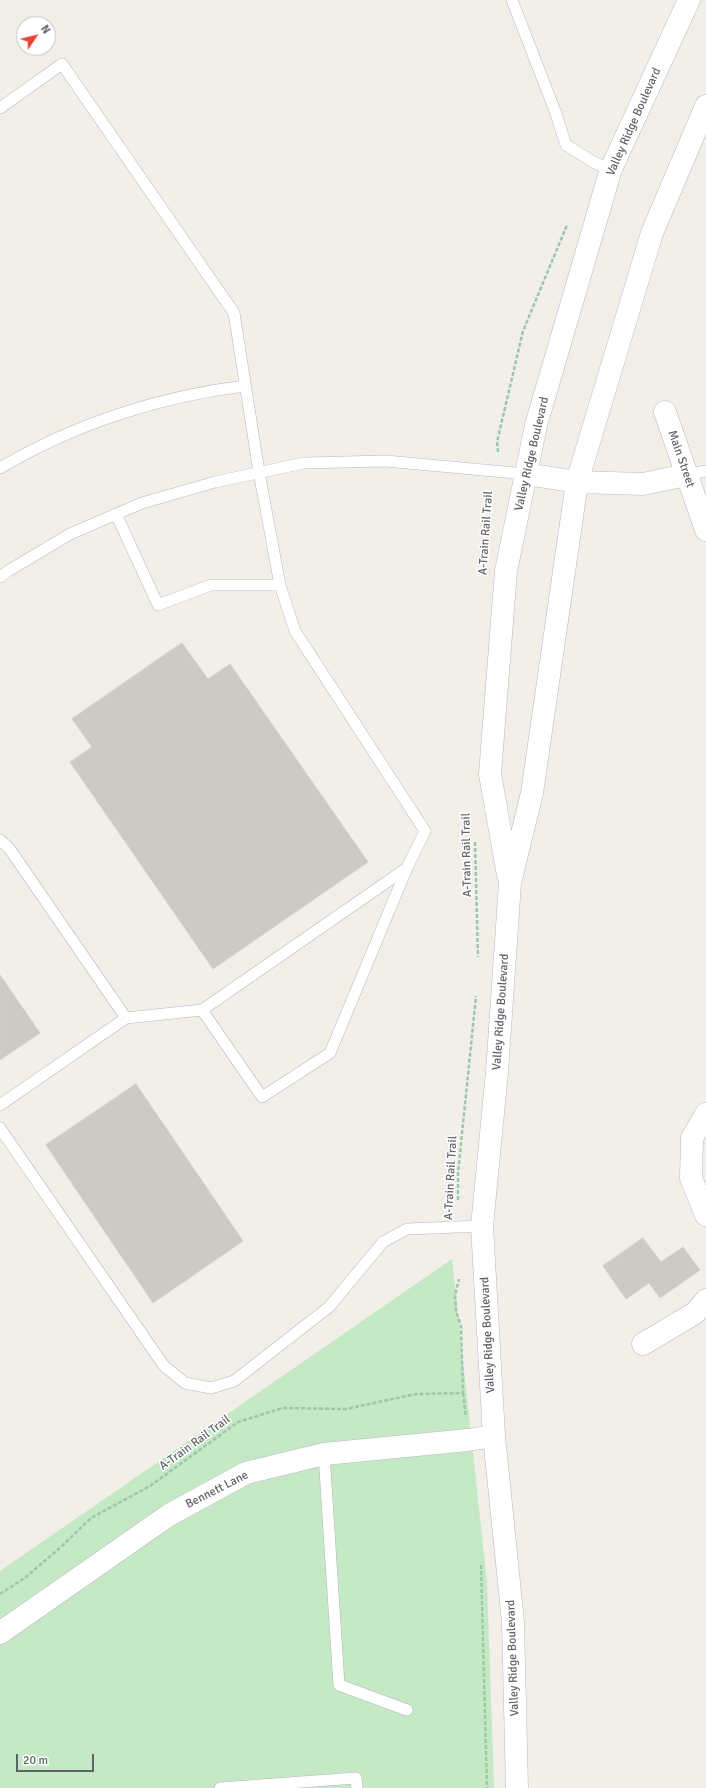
<!DOCTYPE html>
<html>
<head>
<meta charset="utf-8">
<style>
	body { margin:0 }
	#map { position:relative; width:706px; height:1788px; overflow:hidden; background:#f1efe8; font-family:Signika,sans-serif }
	canvas { display:block }
	.north { position:absolute; left:16px; top:16px; width:40px; height:40px; box-sizing:border-box; background:#fff; border:1px solid #bfc1c3; border-radius:50%; rotate:55deg; font-size:11px; font-weight:700; line-height:16px; text-align:center; color:#5f6368 }
	.north::after { content:''; display:block; margin:auto; width:14px; height:18px; background:#ea4335; clip-path:polygon(50% 0,100% 100%,50% 72%,0 100%) }
	.scale { position:absolute; left:16px; top:1754px; width:78px; height:18px; box-sizing:border-box; border:2px solid #5f6368; border-top:0; padding-left:5px; font-size:12px; line-height:14px; white-space:nowrap; color:#5f6368; -webkit-text-stroke:3px #fff; paint-order:stroke }
</style>
</head>
<body>
<div id="map">
<canvas width="706" height="1788"></canvas>
<div class="north">N</div>
<div class="scale">20 m</div>
</div>
<script>
const c = document.querySelector('canvas').getContext('2d');
c.lineJoin = 'round';
function fill(path, color) { c.fillStyle = color; c.fill(path, 'evenodd'); }
function stroke(path, color, width, dash) { c.strokeStyle = color; c.lineWidth = width; c.lineCap = dash ? 'butt' : 'round'; c.setLineDash(dash || []); c.stroke(path); }
function drawText(font, color, halo, rows, align = 'center') {
  c.font = font + ' Signika,sans-serif'; c.lineWidth = 3; c.setLineDash([]); c.textBaseline = 'middle'; c.strokeStyle = halo; c.fillStyle = color; for (const [text, x, y, turn = 0] of rows) {
    c.save(); c.translate(x, y); c.rotate((+turn || 0) * Math.PI / 180); c.textAlign = isNaN(turn) ? turn : align; if (halo) c.strokeText(text, 0, 0); c.fillText(text, 0, 0); c.restore();
  }
}
fill(new Path2D(`
	M452,1259l35,323 7,206h-494v-217z`), '#c5e8c5');
const building = new Path2D(`
	M182,643l26,36 22,-15 138,198 -155,107 -143,-207 22,-15 -20,-28z
	M0,975l40,58 -40,27z
	M136,1084l107,157 -90,62 -107,-158z
	M643,1238l18,24 22,-15 17,23 -40,28 -11,-15 -23,16 -23,-33z`);
fill(building, '#cccac5');
stroke(building, '#d6d1c6', 1);
const lane = new Path2D(`
	M512,0l43,111 11,34 29,18 16,6
	M0,108l62,-44 172,249 25,159 21,113 15,46 130,200 -18,37 -205,142 -76,8
	M0,468c74,-44 161,-72 245,-82
	M686,475l20,-4
	M116,514l42,91 53,-20h69
	M0,577l8,-6 62,-37 72,-31 73,-21 89,-19 82,-2 140,13
	M0,840l9,8 117,170 -126,87
	M202,1010l60,87 68,-44 77,-185
	M0,1128l164,238 21,17 26,5 23,-7 95,-74 54,-65 24,-13 75,-3
	M324,1454l15,231 68,25
	M220,1788l136,-10 1,10`);
const street = new Path2D(`
	M665,412l41,118
	M706,1114l-14,24 -1,40 15,37
	M643,1344l52,-31 11,-13`);
const secondary = new Path2D(`
	M526,474l51,8 66,2 43,-9
	M508,875l-18,-101 16,-203 30,-146 75,-256 78,-169
	M0,1633l169,-118 77,-42 78,-19 144,-14 26,-4
	M517,1788l-4,-166 -19,-186 -12,-210 15,-154 13,-189 22,-90 45,-311 75,-249 54,-127`);
stroke(lane, '#b5b8bc', 12);
stroke(street, '#b5b8bc', 23);
stroke(secondary, '#b6babf', 23);
stroke(new Path2D(`
	M498,452l-1,-10 26,-111 44,-106
	M475,842l3,115
	M458,1200v-27l18,-177
	M463,1393l3,24
	M481,1565l6,223
	M0,1594l26,-17 36,-31 29,-28 59,-32 88,-64 45,-14 63,1 70,-15 47,-1 -2,-67 -5,-15 -1,-16 4,-16`), '#9cc7a9', 2.5, [4, 2]);
stroke(lane, '#fff', 11);
stroke(street, '#fff', 22);
stroke(secondary, '#fff', 22);
drawText('12px', '#5f6368', '#fff', [
	["Valley Ridge Boulevard",634,122,-66],
	["Valley Ridge Boulevard",532,454,-77],
	["Main Street",681,459,71],
	["A-Train Rail Trail",486,533,-86],
	["A-Train Rail Trail",467,855,-91],
	["Valley Ridge Boulevard",501,1012,-86],
	["A-Train Rail Trail",451,1178,-87],
	["Valley Ridge Boulevard",488,1335,-93],
	["A-Train Rail Trail",195,1443,-36],
	["Bennett Lane",217,1490,-27],
	["Valley Ridge Boulevard",513,1658,-92]
]);
</script>
</body>
</html>
